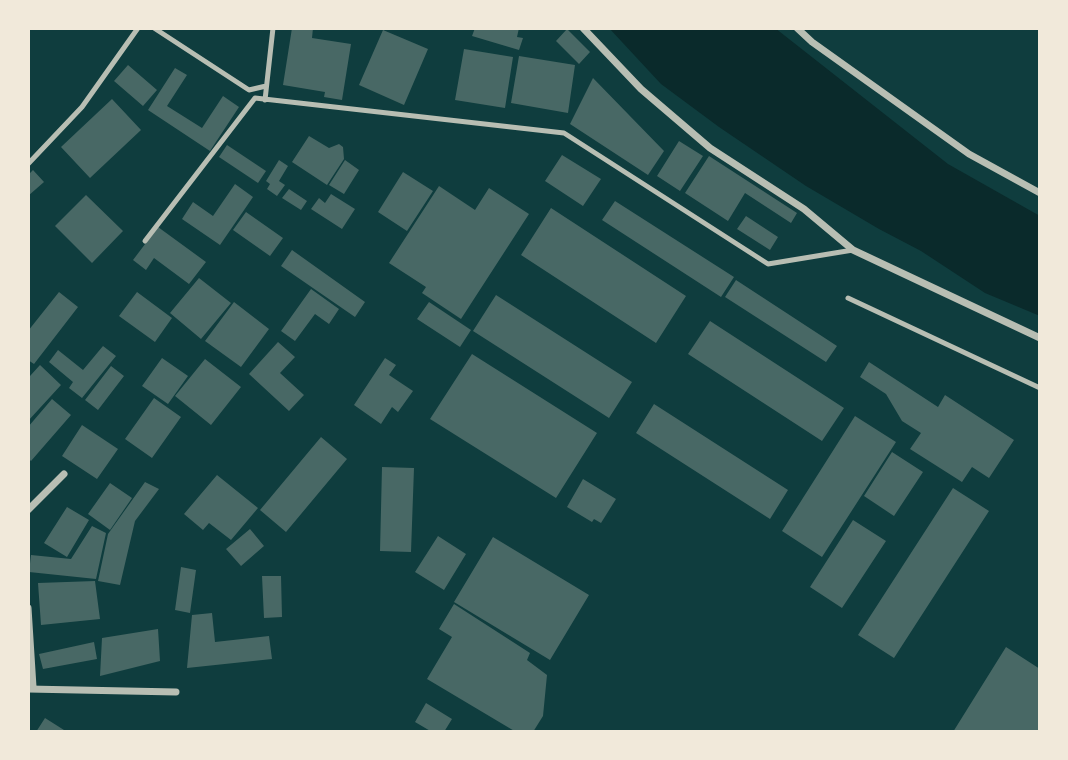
<!DOCTYPE html>
<html>
<head>
<meta charset="utf-8">
<style>
	body { margin:0 }
	#map { position:relative; width:1068px; height:760px; overflow:hidden; background:#0f3d3e; font-family:"Titillium Web",sans-serif }
	canvas { display:block }
	.frame { position:absolute; inset:0; border:30px solid #f1e9da; pointer-events:none }
</style>
</head>
<body>
<div id="map">
<canvas width="1068" height="760"></canvas>
<div class="frame"></div>
</div>
<script>
const c = document.querySelector('canvas').getContext('2d');
c.lineJoin = 'round';
function fill(path, color) { c.fillStyle = color; c.fill(path, 'evenodd'); }
function stroke(path, color, width, dash) { c.strokeStyle = color; c.lineWidth = width; c.lineCap = dash ? 'butt' : 'round'; c.setLineDash(dash || []); c.stroke(path); }
fill(new Path2D(`
	M609,28h166l173,136 92,52v100l-55,-23 -64,-42 -42,-22 -73,-43 -87,-59 -58,-43z`), '#0a2a2b');
fill(new Path2D(`
	M292,28h21l-1,10 39,6 -9,56 -18,-3 1,-5 -42,-7z
	M475,28h44l-2,9 6,1 -4,12 -47,-14z
	M567,29l23,23 -11,12 -23,-23z
	M383,30l45,19 -24,56 -45,-20z
	M464,49l49,8 -8,51 -50,-8z
	M519,56l56,9 -7,48 -57,-10z
	M128,65l29,25 -14,16 -29,-25z
	M175,68l12,7 -20,31 35,22 21,-32 16,11 -29,44 -62,-41z
	M593,78l71,73 -16,24 -78,-51z
	M112,99l29,31 -51,48 -29,-31z
	M309,136l20,12 10,-4 4,3 1,12 -17,26 -35,-23z
	M679,141l24,15 -23,35 -23,-15z
	M227,145l39,26 -8,12 -39,-26z
	M562,155l39,24 -18,27 -38,-25z
	M709,156l88,57 -6,10 -46,-30 -17,28 -43,-28z
	M279,160l9,6 -9,15 6,4 -8,11 -10,-7 3,-5 -4,-3z
	M345,160l14,10 -15,24 -15,-9z
	M33,170l11,12 -16,14v-21z
	M403,172l30,19 -26,40 -29,-19z
	M235,184l18,13 -33,48 -38,-26 11,-17 20,14z
	M439,186l36,24 14,-22 40,26 -68,105 -39,-26 4,-6 -37,-24z
	M289,189l18,12 -6,9 -19,-12z
	M331,194l24,15 -13,20 -31,-20 8,-11 6,5z
	M86,195l37,36 -31,32 -37,-37z
	M615,201l119,76 -13,20 -119,-77z
	M551,208l135,88 -30,47 -135,-88z
	M246,212l37,26 -13,18 -37,-26z
	M746,216l32,21 -8,13 -33,-21z
	M158,227l48,35 -17,22 -35,-26 -8,12 -13,-10z
	M292,250l73,52 -10,15 -74,-51z
	M199,278l32,25 -30,36 -31,-26z
	M736,280l101,66 -11,16 -101,-65z
	M311,289l28,20 -10,15 -14,-10 -20,27 -14,-10z
	M59,292l19,15 -44,57 -6,-4v-29z
	M137,292l35,26 -17,24 -36,-26z
	M496,295l136,87 -23,36 -136,-87z
	M234,302l35,27 -28,38 -36,-26z
	M429,302l42,28 -11,17 -43,-28z
	M710,321l134,87 -22,33 -134,-87z
	M278,342l17,15 -15,16 24,22 -15,16 -40,-37z
	M103,346l13,10 -34,42 -13,-10 4,-6 -24,-20 9,-12 25,20z
	M472,354l125,79 -41,65 -126,-79z
	M162,358l26,18 -20,28 -26,-18z
	M385,358l11,7 -7,10 24,16 -15,21 -6,-5 -11,17 -27,-19z
	M205,359l36,28 -30,38 -36,-29z
	M869,362l69,45 7,-12 69,45 -25,38 -17,-11 -10,15 -52,-33 11,-16 -19,-12 -16,-27 -26,-17z
	M40,365l21,20 -33,36v-46l2,1z
	M111,366l13,10 -26,34 -13,-10z
	M154,398l27,19 -29,41 -27,-19z
	M52,399l19,16 -40,46 -3,-3v-31z
	M654,404l134,86 -18,29 -134,-86z
	M855,416l41,26 -74,115 -40,-26z
	M82,425l36,24 -21,30 -35,-23z
	M321,437l26,22 -61,73 -26,-22z
	M892,452l31,20 -29,44 -30,-20z
	M382,467l32,1 -3,84 -31,-1z
	M217,475l41,33 -27,32 -22,-17 -6,7 -19,-16z
	M583,479l33,20 -15,24 -7,-4 -2,3 -25,-15z
	M145,482l14,7 -24,32 -15,64 -22,-4 10,-47z
	M110,483l22,15 -22,32 -22,-16z
	M953,488l36,23 -95,147 -36,-23z
	M67,507l22,13 -22,37 -23,-14z
	M853,520l33,21 -44,67 -32,-21z
	M92,526l14,7 -10,46 -67,-7 2,-17 40,4z
	M250,529l14,17 -23,20 -15,-17z
	M438,536l28,18 -22,36 -29,-18z
	M493,537l96,58 -39,65 -96,-58z
	M181,567l15,3 -6,43 -15,-3z
	M262,576h19l1,41 -18,1z
	M95,581l5,38 -59,6 -3,-42z
	M454,604l76,49 -3,7 20,15 -4,41 -10,16h-17l-89,-53 25,-42 -13,-8z
	M212,613l3,29 54,-6 3,23 -85,9 5,-53z
	M158,629l2,32 -60,15 2,-38z
	M94,642l3,17 -54,10 -4,-15z
	M1006,647l34,22v63h-87z
	M426,703l26,16 -8,13h-12l-17,-10z
	M45,718l19,12 -1,2h-27z`), '#486865');
stroke(new Path2D(`
	M154,28l95,62 17,-4
	M265,100l8,-72
	M28,164l54,-57 56,-79
	M145,241l110,-143 309,35 204,131 85,-14
	M848,298l192,90`), '#b8beb3', 5);
stroke(new Path2D(`
	M583,28l58,61 69,59 94,61 49,41 187,88
	M797,28l15,14 157,112 71,39
	M28,510l36,-36
	M28,608l5,79
	M28,689l148,3`), '#b8beb3', 7);
</script>
</body>
</html>
